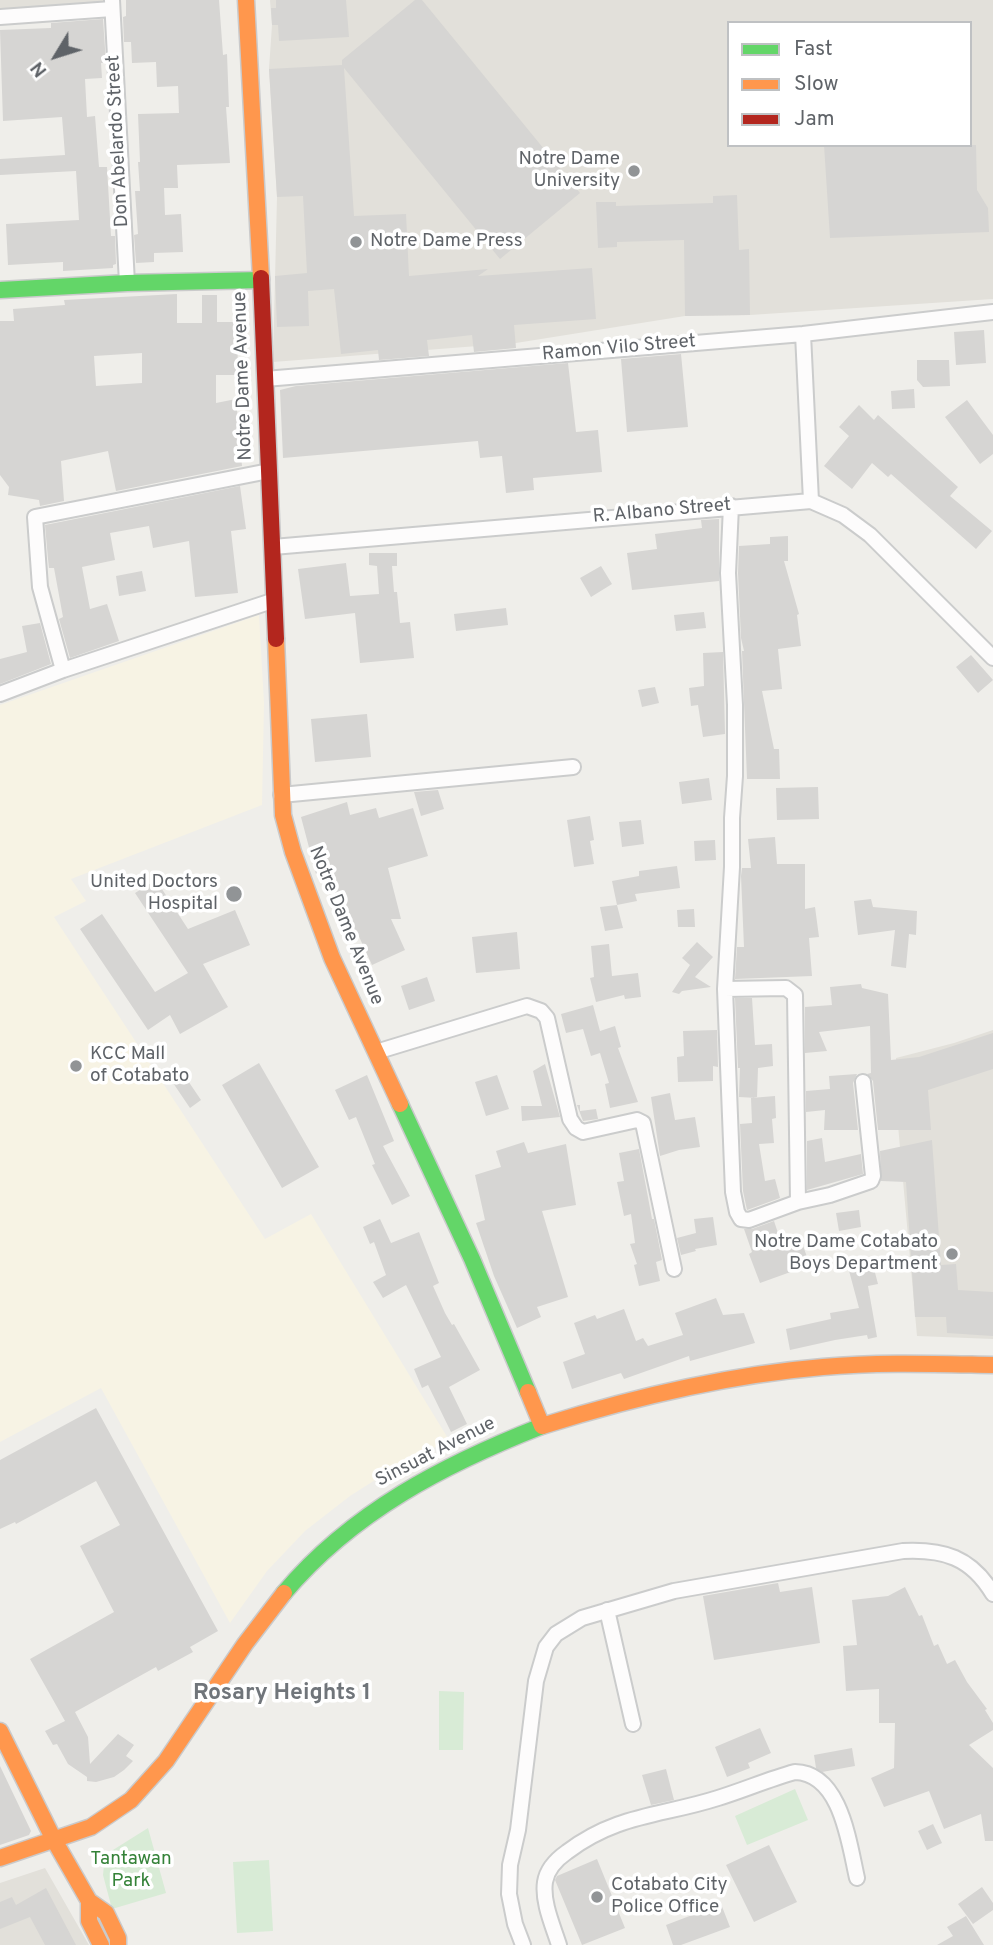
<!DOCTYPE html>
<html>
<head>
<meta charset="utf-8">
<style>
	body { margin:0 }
	#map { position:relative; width:993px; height:1945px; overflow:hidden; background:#efeeea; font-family:Overpass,sans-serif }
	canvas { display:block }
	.legend { position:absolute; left:727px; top:21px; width:245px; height:126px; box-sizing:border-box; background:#fff; border:2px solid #bfc1c3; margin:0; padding:9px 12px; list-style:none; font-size:21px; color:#5f6368 }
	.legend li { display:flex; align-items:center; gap:14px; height:35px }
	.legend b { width:35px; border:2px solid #bfc1c3 }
	.north { position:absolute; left:21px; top:21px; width:70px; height:70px; -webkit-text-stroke:5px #fff; paint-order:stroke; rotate:232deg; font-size:19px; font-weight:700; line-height:28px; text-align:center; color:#5f6368 }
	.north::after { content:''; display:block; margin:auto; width:24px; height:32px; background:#5f6368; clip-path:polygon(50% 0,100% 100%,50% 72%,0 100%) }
</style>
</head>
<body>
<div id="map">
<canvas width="993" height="1945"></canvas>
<ul class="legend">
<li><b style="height:9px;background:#63d668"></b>Fast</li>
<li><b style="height:9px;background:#ff974d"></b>Slow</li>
<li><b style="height:9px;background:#b3261e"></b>Jam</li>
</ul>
<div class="north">N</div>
</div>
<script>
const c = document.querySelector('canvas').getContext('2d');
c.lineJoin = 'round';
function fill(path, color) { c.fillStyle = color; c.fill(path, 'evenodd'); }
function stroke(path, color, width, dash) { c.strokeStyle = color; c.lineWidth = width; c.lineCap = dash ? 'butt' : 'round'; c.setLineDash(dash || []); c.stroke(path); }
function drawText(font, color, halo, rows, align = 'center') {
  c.font = font + ' Overpass,sans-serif'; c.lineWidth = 7; c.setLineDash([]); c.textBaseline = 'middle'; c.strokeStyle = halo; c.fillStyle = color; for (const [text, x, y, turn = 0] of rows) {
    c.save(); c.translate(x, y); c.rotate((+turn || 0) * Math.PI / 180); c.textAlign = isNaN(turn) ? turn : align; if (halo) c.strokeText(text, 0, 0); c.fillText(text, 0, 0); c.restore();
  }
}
fill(new Path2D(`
	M259,615l5,88 -2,102 -191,74 15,22 -32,16 211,322 46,-25 138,226 -55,28 -44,28 -45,35 -38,40 -37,52 -129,-235 -101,54v-737z`), '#f7f3e4');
fill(new Path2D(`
	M0,0h105v3l-105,6z
	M270,0h723v299l-243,16 -65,1 -169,27 -243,19 4,-165 -8,-128 3,-44zM729,23h241v122h-241z
	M993,1030v309l-76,-3 -21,-233v-45l58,-15z
	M45,1868l44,77h-89v-62z`), '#e2e0da');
fill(new Path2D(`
	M439,1691l25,1 -1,58h-24z
	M795,1789l13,31 -61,25 -12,-29z
	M148,1828l18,65 -54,16 -9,-34 2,-20z
	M269,1860l4,71 -36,2 -4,-71z`), '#d8ebd6');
fill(new Path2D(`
	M126,0h93l4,55 4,-1 2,53h-3l4,56 -53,2 1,23h-14l1,27 16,-1 2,38 -29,1v9l-18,1 -2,-28 4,-1 -3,-43h5l-2,-29h2l-2,-48 41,-1 -1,-27 -21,1 -1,-25 -24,1 -1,-21h-7l-1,-25 3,-1z
	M276,0h70l3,37 -70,4 -1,-16h-6l-1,-17h5z
	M415,0h7l158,193 -80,66 -156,-191 10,148 52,-2 3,62 79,-7 -10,7 114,-8 4,51 -82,6 2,23 -42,4 -2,-17 -45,5 2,16 -50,4 -1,-10 -37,4 -7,-65 -26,2 1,35 -32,1 -2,-51 32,-3 -4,-77 -26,1 -8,-128 73,-4v-5z
	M103,19l3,44h-5l1,15 -17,1 2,38 8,-1 4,51h8l4,69h4l1,28 -3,1v3l-50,3v-9l-55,3 -2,-41 73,-4 -3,-49 -76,4v-16l65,-4 -3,-38 -59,4 -3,-91 51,-2v-5z
	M824,145h152l1,45 11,18 1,24 -159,6z
	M737,195l2,55 10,-1 1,66 -65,1 -1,-76 -67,2v5l-19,1 -2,-46h20v4l97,-3v-7z
	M177,294v29h25v-28h15v27h20l1,53h-22v28l20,-4 6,67 -126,25 -8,-40 -47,10 3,40 -24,5 -1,-6 -31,-5 1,-8 -9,-12v-154h14l-1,-12 52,-4 -1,-5zM142,353v30l-46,3 -2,-30z
	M984,330l2,33 -30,2 -2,-33z
	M681,354l7,73 -61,5 -6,-73z
	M917,360h32l1,26 -27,1 -6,-7z
	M568,363l8,69 22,-2 4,42 -69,6 1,12 -28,3 -4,-37 -22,2 -2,-17 -195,17 -3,-68 16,-4z
	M914,389l1,19 -23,1 -1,-18z
	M967,400l26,35v19l-13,10 -35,-47z
	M859,405l15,15 4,-5 80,72 -8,9 42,35 -16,18 -85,-75 -3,3 -16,-14 -20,26 -28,-23 25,-30 -10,-9z
	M240,486l6,43 -15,2 7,62 -43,4 -6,-56 -36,7 -4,-22 -39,7 5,27 -33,7 8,42 17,-5 12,37 -49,17 -11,-39 4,-2 -9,-49h-5l-1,-9 -3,-34z
	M719,519v62l-87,9 -5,-37 30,-4 -2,-15 47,-6 -1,-8z
	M788,536v25h-4l15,53 -2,1 4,31 -23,3 4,40 -20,2 12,58h5l1,30h-33l-5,-128h2l-3,-13 -3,-65 1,-27 31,-2v-7z
	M369,553h28v13h-5l2,26h3l3,31 10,-1 4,36 -54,5 -5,-50 -50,6 -7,-50 48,-6 4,33 29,-2 -2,-28 -8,-1z
	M601,566l11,18 -21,13 -11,-19z
	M142,571l4,20 -27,5 -3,-20z
	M506,608l2,17 -52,6 -2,-17z
	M704,612l2,16 -30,3 -2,-16z
	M40,623l11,41 -51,20v-25l27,-7 -5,-26z
	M723,652l2,82 -22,3 -5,-32 -7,1 -2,-18 15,-2 -1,-33z
	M971,655l22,25 -15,13 -22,-26z
	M655,687l4,16 -17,4 -4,-17z
	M367,714l4,43 -56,5 -4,-43z
	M709,778l3,22 -30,4 -3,-22z
	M818,787l1,32 -42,1 -1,-32z
	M438,790l6,19 -23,7 -7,-24z
	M347,802l3,13 26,-7 3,10 34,-10 15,48 -40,12 13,51h-10l14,31 -33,15 -16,-35 -11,3 -16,-62 -13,3 -15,-57z
	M590,816l4,24 -4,1 4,23 -20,3 -7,-47z
	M641,820l3,24 -22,3 -3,-25z
	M775,837l2,27h28v45l10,-2 4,30 -10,1 3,38 -77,3 2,-32h7l-3,-71 1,-8h9l-3,-29z
	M715,840l1,20 -21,1 -1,-20z
	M677,866l3,22 -45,6 2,7 -20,4 -5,-24 27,-5v-5z
	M156,880l32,49 47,-19 15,35 -47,19 25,43 -48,27 -10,-19 -22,15 -68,-101 22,-15 53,78 33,-19 -53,-80z
	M871,899l2,8 44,4 -1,24 -7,-1 -3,34 -15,-2 4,-36 -37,5 -4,-34z
	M617,905l6,23 -18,3 -5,-24z
	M694,909l1,18h-17l-1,-17z
	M517,932l3,37 -44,4 -4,-36z
	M697,942l16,15 -18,20 16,10 -29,4 -3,3 -7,-2 18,-27 -8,-7z
	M609,944l3,32 26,-3 3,24 -16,2 -1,-4 -28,7 -6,-24 4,-1 -3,-31z
	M427,977l8,24 -26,9 -8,-24z
	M861,984l1,4 26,6 3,66 28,-3 74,-24v36l-65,21 3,40h-53l-5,-49 -6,-7 4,-1 -1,-47 -51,6 8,19 -22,2v-46l27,-2 -2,-18z
	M735,998h17l3,47 17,-1 1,22 -15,2 -1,30 -18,-1 1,-29h-2z
	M593,1005l7,26 15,-5 6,21 -3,1 20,54 -28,6 -5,-24 4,-1 -9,-30 -9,3 -8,-27 -17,4 -5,-19z
	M717,1030l1,37 -5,-1v15l-35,1 -1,-25 7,-1 -1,-25z
	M259,1063l60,104 -37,21 -60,-103z
	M545,1064l15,53 -38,4 -1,-15h21l-9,-35z
	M180,1069l21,31 -11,8 -21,-31z
	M857,1074l-4,9 5,47h-34l1,-20 -19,2v-21l24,-2 -1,-13z
	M367,1075l27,66 -11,5 27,50 -18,9 -20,-40 3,-1 -19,-47 -7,3 -14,-30z
	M497,1075l12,34 -23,7 -11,-34z
	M670,1093l5,27 20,-3 5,30 -21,3 -19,6 -9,-59z
	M775,1096l1,22 -4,1 2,24 -15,1 6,37 10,-2 5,19 -33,12 -4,-19 -3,-67 12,-1 -1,-25z
	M577,1105h3v6l16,-2 2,10 -15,2z
	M822,1138l3,24 36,-8 2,20 -56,16v-49z
	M932,1140l9,125 15,-1 2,26 35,2v44l-46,-3 -1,-16h-31l-9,-135 -25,-1 -1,-30z
	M524,1142l4,11 38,-9 10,61 -34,6 26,86 -31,10 4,10 -24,11 -23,-52 -18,-53 9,-3 -10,-45 26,-8 -5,-16z
	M639,1149l13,70h2l8,41 -6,2 4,19 -21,5 -5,-21 3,-1 -7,-20 5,-1 -4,-29 -7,2 -7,-34 7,-1 -5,-28z
	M859,1210l2,17 -22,4 -3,-18z
	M713,1217l4,28 -22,4 1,2 -15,4 -4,-17 19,-5 -2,-14z
	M380,1219l11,24 28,-11 20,51 -6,3 12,27 7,12 2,-1 26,46 -31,17 18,37 -16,8 -23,-47 -6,3 -8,-19 27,-12 -35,-72 -23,13 -10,-16 13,-7 -12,-33 -4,2 -7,-17z
	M774,1221l7,21 18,-7 11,30 -50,18 -11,-29 3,-2 -8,-23h8z
	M872,1261l6,23 -10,2 9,51 -9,2 -1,-4 -32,5 -45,10 -4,-21 45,-10 -1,-6 29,-5 -11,-41z
	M716,1298l7,17 21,-2 11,30 -65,18 -1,-5 -65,23 -3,-6 -49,16 -9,-27 22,-8 -11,-31 21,-8 2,4 27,-10 12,32 7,-3 5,8 35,-11 -8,-22z
	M96,1408l122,223 -28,16 3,5 -35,19 -2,-4 -81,45 13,25 2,27 28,-30 16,11 -8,11 7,5 -9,9 -10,7 -18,5 -9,-1v-4l-19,-13 -11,-20 -4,1 -8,-14 20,-10 -35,-62 84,-47 -34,-66 40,-21 -24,-44 -80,43 -1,-2 -15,7v-69z
	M778,1583l2,9 32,-5 8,56 -106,17 -11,-64z
	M905,1587l14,29 3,-1 12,31 4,-2 9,20 8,-4 12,22 20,27 -2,1 8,13v7l-24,15 24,23v73h-8l-4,-27 -37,15 -15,-38 -45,16 -13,-29 23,-10 1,-45h-16v-34l-33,2 -3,-45 14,-1 -5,-45 36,-4z
	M760,1728l11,25 -23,10 2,5 -23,9 -12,-30z
	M852,1748l3,18 -33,6 -6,-4 -2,-13z
	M0,1766l31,65 -2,4 -29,10z
	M666,1769l8,31 -23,5 -9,-30z
	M933,1824l9,19 -15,7 -9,-19z
	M769,1845l28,57 -43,20 -28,-57z
	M597,1859l28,69 -43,17 -27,-65 2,-4z
	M982,1887l11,16v7l-20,14 -15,-20z
	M46,1888l30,57h-31l-15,-28 -30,12v-27l12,-5 4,8z
	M721,1904l9,23 -49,18h-8l-7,-20z
	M966,1916l18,29h-47l16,-9 -6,-9z`), '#d6d5d3');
const street = new Path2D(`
	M112,0l15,283
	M0,17l112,-8
	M803,334l8,167
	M265,379l538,-45 190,-22
	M731,506l-3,67 7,132v71l-3,42v49l-7,122 8,203 4,20 4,7 8,1 49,-18 32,-7 41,-14 2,-5 -10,-94
	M273,547l538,-46 32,14 27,20 123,123
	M63,670l-23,-83 -5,-70 234,-46
	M0,694l63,-24 212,-70
	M281,795l292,-28
	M725,989l61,-1 9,7 3,207
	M376,1052l151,-46 14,5 6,7 23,101 6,9 7,4 54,-12 6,3 31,146
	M607,1610l26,114
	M523,1945l-8,-21 -6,-30 1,-29 8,-35 18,-149 10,-34 10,-13 26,-16 92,-27 229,-40c40,-2 68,6 90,43
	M559,1945c-6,-19 -17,-43 -14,-63 2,-13 12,-23 22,-30 50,-38 95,-36 151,-54 26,-8 51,-19 77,-26 46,1 54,71 62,106`);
const fast = new Path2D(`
	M0,290l127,-7 134,-3
	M400,1104l72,155 56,133
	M284,1593c68,-81 161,-129 258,-167`);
const slow = new Path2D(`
	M246,0l15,278
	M276,639l7,176 10,37 39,106 68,146
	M528,1392l14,34c92,-29 185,-51 281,-59 56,-5 113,-3 170,-2
	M0,1731l54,109 35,61 17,12 12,25v7
	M0,1858l91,-31 40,-27 35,-39 79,-117 39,-51
	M89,1901v20l12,24`);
const jam = new Path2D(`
	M261,278l15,361`);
stroke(street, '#cbcccc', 18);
stroke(fast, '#cacacb', 19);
stroke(slow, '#cacacb', 19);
stroke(jam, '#cacacb', 19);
stroke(street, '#fdfcfc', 14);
stroke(fast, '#63d668', 16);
stroke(slow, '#ff974d', 16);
stroke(jam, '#b3261e', 16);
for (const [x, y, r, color] of [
	[634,171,7,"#919496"],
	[356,242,7,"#919496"],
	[234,894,9,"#919496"],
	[76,1066,7,"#919496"],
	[952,1254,7,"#919496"],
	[597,1897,7,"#919496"]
]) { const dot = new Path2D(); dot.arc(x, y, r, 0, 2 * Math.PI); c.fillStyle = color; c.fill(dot); stroke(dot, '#fff', 2.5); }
drawText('19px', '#5f6368', '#fff', [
	["Don Abelardo Street",119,141,-93],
	["Ramon Vilo Street",619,349,-5],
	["Notre Dame Avenue",244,376,-92],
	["R. Albano Street",662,512,-5],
	["Notre Dame Avenue",345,926,68],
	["Sinsuat Avenue",436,1453,-27]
]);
drawText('19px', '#5f6368', '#fff', [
	["Notre Dame",620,160],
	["University",620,182],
	["Notre Dame Press",370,242,"left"],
	["United Doctors",218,883],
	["Hospital",218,905],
	["KCC Mall",90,1055,"left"],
	["of Cotabato",90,1077,"left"],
	["Notre Dame Cotabato",938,1243],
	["Boys Department",938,1265],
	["Cotabato City",611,1886,"left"],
	["Police Office",611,1908,"left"]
], 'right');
drawText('19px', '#348238', '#fff', [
	["Tantawan",131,1860],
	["Park",131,1882]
]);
drawText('bold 23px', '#70757a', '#fff', [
	["Rosary Heights 1",282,1694]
]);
</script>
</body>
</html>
